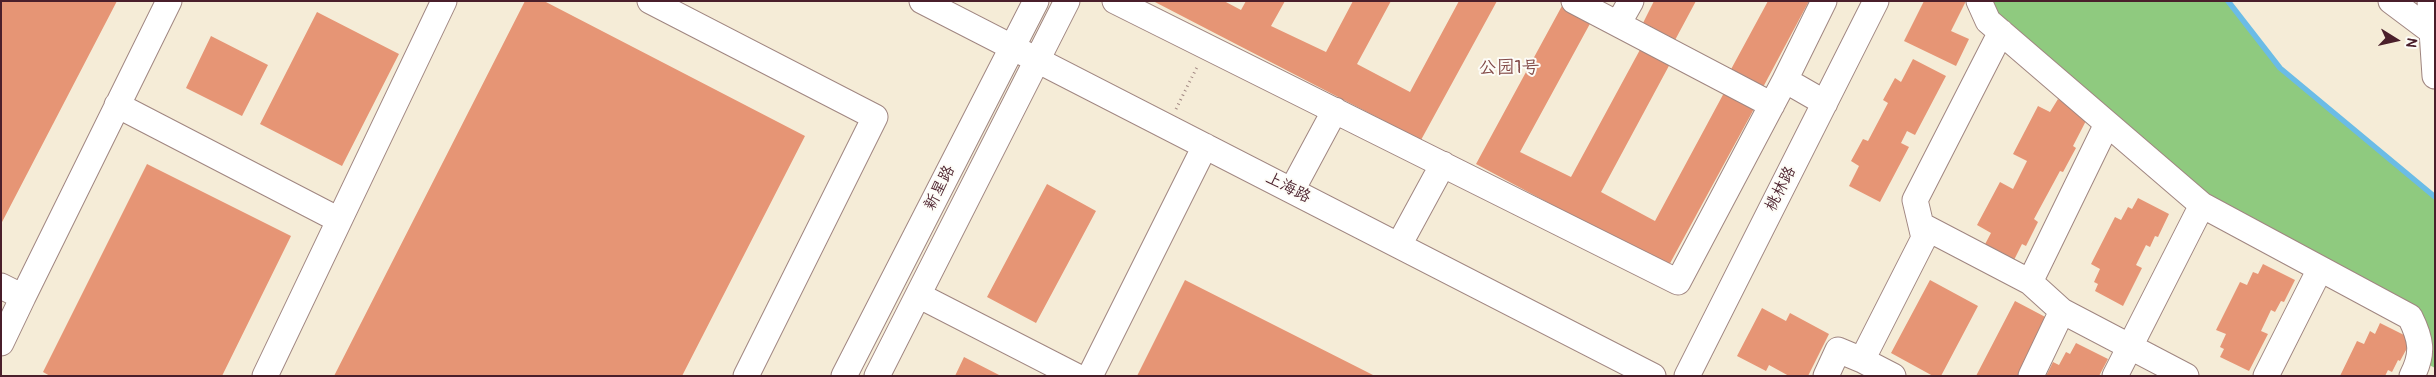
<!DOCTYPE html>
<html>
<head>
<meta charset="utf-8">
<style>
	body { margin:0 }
	#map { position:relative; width:2436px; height:377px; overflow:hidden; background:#f5ecd7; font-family:Pangolin,sans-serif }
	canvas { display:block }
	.frame { position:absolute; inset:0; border:2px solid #4a1f2b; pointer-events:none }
	.north { position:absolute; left:2371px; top:15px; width:50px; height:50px; -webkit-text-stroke:4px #fdfcf7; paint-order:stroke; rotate:100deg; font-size:14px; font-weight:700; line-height:20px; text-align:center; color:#4a1f2b }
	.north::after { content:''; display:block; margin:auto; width:18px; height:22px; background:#4a1f2b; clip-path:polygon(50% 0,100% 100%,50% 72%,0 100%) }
</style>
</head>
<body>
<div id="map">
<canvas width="2436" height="377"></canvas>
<div class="frame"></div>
<div class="north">N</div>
</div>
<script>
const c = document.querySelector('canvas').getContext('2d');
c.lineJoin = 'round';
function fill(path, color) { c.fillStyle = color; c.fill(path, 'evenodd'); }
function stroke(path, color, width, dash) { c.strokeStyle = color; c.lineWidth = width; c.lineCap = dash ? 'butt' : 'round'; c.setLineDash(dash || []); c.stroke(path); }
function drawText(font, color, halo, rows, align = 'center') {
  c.font = font + ' Pangolin,"LXGW WenKai TC",sans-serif'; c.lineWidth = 4; c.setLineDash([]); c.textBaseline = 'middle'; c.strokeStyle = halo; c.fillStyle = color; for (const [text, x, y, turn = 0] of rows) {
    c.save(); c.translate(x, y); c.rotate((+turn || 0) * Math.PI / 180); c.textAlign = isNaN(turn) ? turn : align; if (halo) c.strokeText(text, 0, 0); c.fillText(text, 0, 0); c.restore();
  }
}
fill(new Path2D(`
	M1979,1h249l52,67 155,129v171l-15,-8 -2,-28 -216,-127z`), '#8fca7f');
stroke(new Path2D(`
	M2228,1l52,67 155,129`), '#6bbce6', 5.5);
fill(new Path2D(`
	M1,1h116l-116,223z
	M525,1h19l261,135 -123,240h-348z
	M1153,1h71l17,9 5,-9h39l-14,25 55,26 27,-51h38l-34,63 53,28 49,-91h38l-76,139z
	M1654,1h42l-22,41 -32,-17z
	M1768,1h41l-48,90 -32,-18z
	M1924,1h42l-15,30 18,8 -13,27 -52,-25z
	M1563,4l29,16 -72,132 51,25 71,-131 29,16 -70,130 54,29 70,-130 30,16 -87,160 -192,-103z
	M317,12l82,42 -57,112 -82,-42z
	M211,36l57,29 -26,51 -56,-28z
	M1913,59l33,17 -31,59 -8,-4 -6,12 8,4 -29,55 -31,-16 10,-20 -8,-5 12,-22 5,2 20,-38 -5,-3 12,-22 6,4z
	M2058,99l31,16 -16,31 3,2 -13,24 -3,-1 -26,48 4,3 -12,24 -4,-2 -10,20 -29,-16 8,-15 -14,-8 23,-43 13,7 14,-28 -14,-7 25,-48 12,6z
	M147,164l144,72 -69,140h-172l-7,-4z
	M1047,184l49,27 -60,112 -49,-26z
	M2138,198l31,16 -11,23 -3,-1 -5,11 -4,-2 -10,20 6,3 -19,38 -28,-15 3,-7 -4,-2 6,-13 -9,-5 24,-47 6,3 7,-13 4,2z
	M2263,264l32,16 -11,22 -3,-1 -6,11 -4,-2 -10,21 7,3 -19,37 -29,-14 4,-8 -4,-2 6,-13 -10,-4 24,-48 7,3 6,-13 5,2z
	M1185,280l190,96h-238z
	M1930,280l48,26 -37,70h-8l-42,-23z
	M2015,301l36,19 -30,56h-45z
	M1762,308l24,13 4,-8 39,21 -21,42h-19l-20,-11 -3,6 -29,-15z
	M2380,323l32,16 -12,22 -2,-1 -6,12 -4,-2 -3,6h-45l17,-35 7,3 6,-13 5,3z
	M2076,343l32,16 -9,17h-53l7,-14 6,3 7,-13 4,2z
	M964,357l37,19h-46z`), '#e69575');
const minor = new Path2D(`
	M650,1l225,116 -129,259
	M922,1l731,375
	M1115,1l563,281 107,-202 40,23
	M1574,1l198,104
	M1979,1l9,20 214,184 208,112c11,22 14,36 2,59
	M2391,1l40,30
	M2430,1l5,75
	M1618,24l13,-23
	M1785,80l39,-79
	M117,105l222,115
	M1292,190l43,-80
	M1921,225l109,57
	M1399,245l44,-81
	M1,286l22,11 -22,46
	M918,295l158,81
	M23,297l146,-296
	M2062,311l124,65
	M265,376l179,-375
	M844,376l192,-375
	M877,376l190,-375
	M1090,376l115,-230
	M1687,376l189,-375
	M1826,376l12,-26 24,10
	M1893,376l-31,-16 62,-122 -9,-38 86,-168
	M2031,376l31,-65 -32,-29 77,-158
	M2115,376l87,-171
	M2266,376l54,-107`);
stroke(minor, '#a08681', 27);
stroke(new Path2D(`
	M1176,109l22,-44`), '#a08681', 3, [1, 4]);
stroke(minor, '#fff', 25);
drawText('16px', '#4a1f2b', '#fdfcf7', [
	["新星路",940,188,-63],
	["上海路",1288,188,27],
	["桃林路",1781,189,-63]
]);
drawText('18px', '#814845', '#fdfcf7', [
	["公园1号",1509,68]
]);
</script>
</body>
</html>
